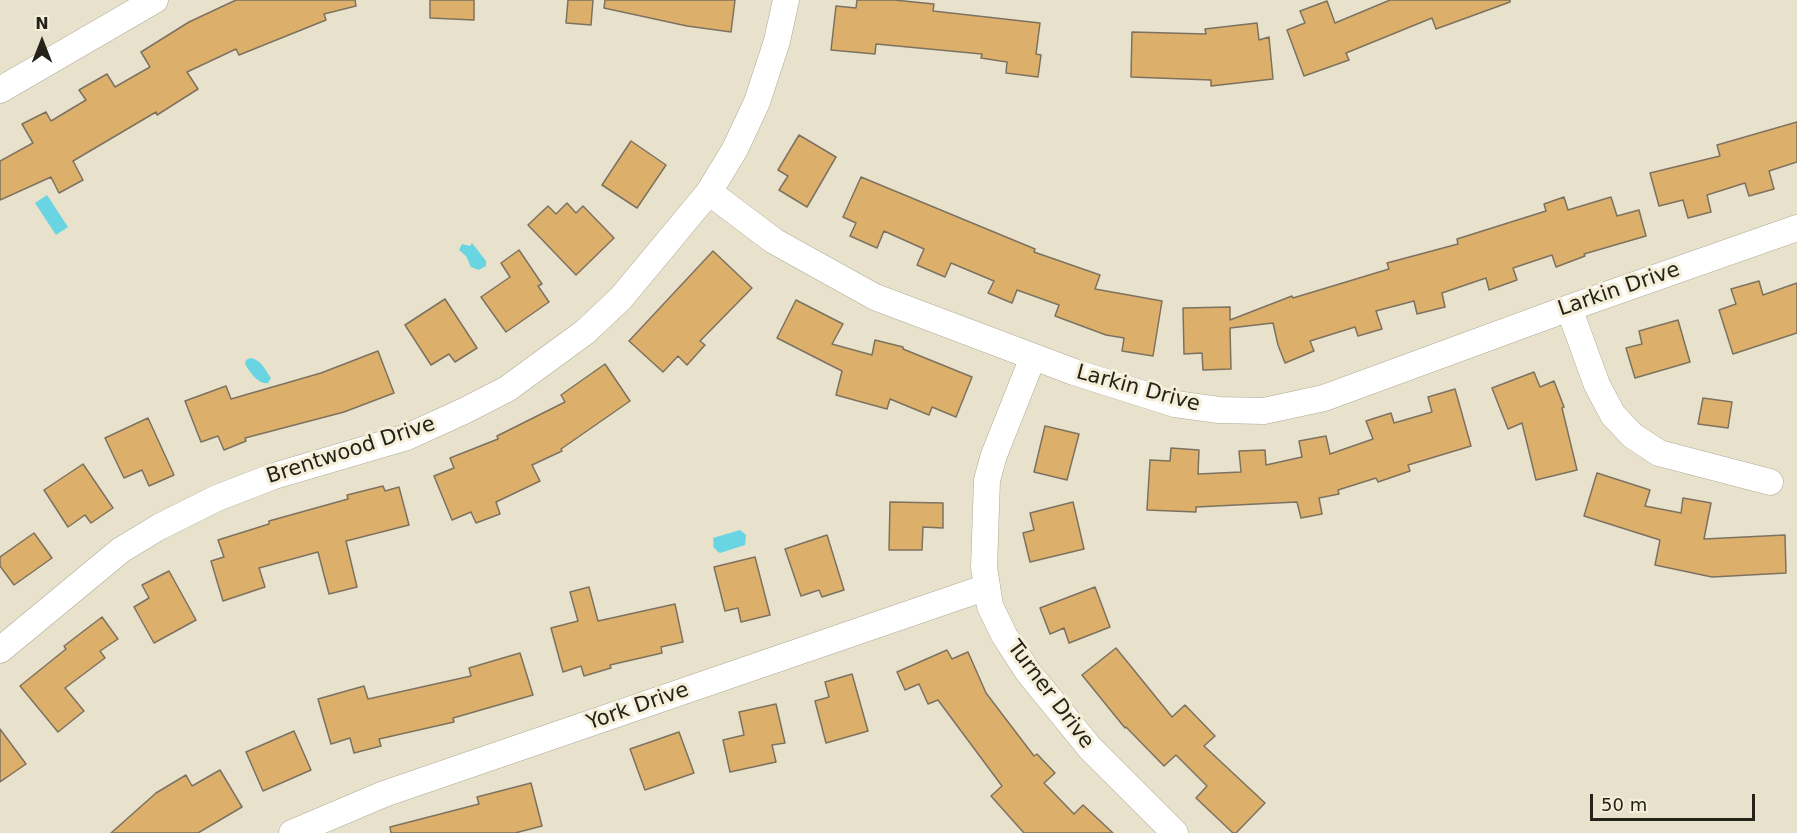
<!DOCTYPE html>
<html>
<head>
<meta charset="utf-8">
<style>
	body { margin:0 }
	#map { position:relative; width:1797px; height:833px; overflow:hidden; background:#e8e1cb; font-family:"DejaVu Sans",sans-serif }
	canvas { display:block }
	.north { position:absolute; left:12px; top:12px; width:60px; height:60px; -webkit-text-stroke:4px #f5eed8; paint-order:stroke; rotate:0deg; font-size:16px; font-weight:700; line-height:24px; text-align:center; color:#25221a }
	.north::after { content:''; display:block; margin:auto; width:21px; height:27px; background:#25221a; clip-path:polygon(50% 0,100% 100%,50% 72%,0 100%) }
	.scale { position:absolute; left:1590px; top:794px; width:165px; height:27px; box-sizing:border-box; border:3px solid #25221a; border-top:0; padding-left:8px; font-size:18px; line-height:21px; white-space:nowrap; color:#25221a; -webkit-text-stroke:4px #f5eed8; paint-order:stroke }
</style>
</head>
<body>
<div id="map">
<canvas width="1797" height="833"></canvas>
<div class="north">N</div>
<div class="scale">50 m</div>
</div>
<script>
const c = document.querySelector('canvas').getContext('2d');
c.lineJoin = 'round';
function fill(path, color) { c.fillStyle = color; c.fill(path, 'evenodd'); }
function stroke(path, color, width, dash) { c.strokeStyle = color; c.lineWidth = width; c.lineCap = dash ? 'butt' : 'round'; c.setLineDash(dash || []); c.stroke(path); }
function drawText(font, color, halo, rows, align = 'center') {
  c.font = font + ' "DejaVu Sans",sans-serif'; c.lineWidth = 6; c.setLineDash([]); c.textBaseline = 'middle'; c.strokeStyle = halo; c.fillStyle = color; for (const [text, x, y, turn = 0] of rows) {
    c.save(); c.translate(x, y); c.rotate((+turn || 0) * Math.PI / 180); c.textAlign = isNaN(turn) ? turn : align; if (halo) c.strokeText(text, 0, 0); c.fillText(text, 0, 0); c.restore();
  }
}
fill(new Path2D(`
	M47,195l21,32 -12,8 -21,-32z
	M472,243l14,18v5l-7,4 -8,-3 -5,-11 -7,-6 3,-6 8,2z
	M250,358c12,2 15,12 21,20l-3,5c-10,2 -18,-11 -23,-19l1,-4z
	M740,530l6,5 -1,10 -25,8c-10,-8 -5,-4 -7,-15z`), '#69d5e2');
const building = new Path2D(`
	M236,0h119l1,6 -32,8 2,6 -87,35 -3,-6 -49,23 11,17 -41,26 -1,-3 -83,49 10,19 -24,13 -8,-16 -51,23v-39l33,-18 -11,-19 24,-12 5,9 35,-21 -7,-10 28,-16 8,13 35,-20 -9,-15 48,-30z
	M430,0h44v20l-44,-2z
	M568,0h25l-2,25 -25,-2z
	M605,0h130l-4,32 -44,-6 -83,-18z
	M857,0h37l40,4 -1,7 107,12 -4,31 5,1 -3,22 -32,-4 1,-11 -26,-4 1,-4 -106,-10 -1,10 -44,-4 5,-44 20,2z
	M1390,0h120v2l-74,27 -4,-11 -86,35 3,7 -45,16 -17,-46 18,-7 -5,-12 27,-10 8,22z
	M1257,23l2,17 10,-3 4,42 -62,7v-6l-80,-3 1,-45 74,2 -1,-5z
	M1797,122v40l-28,9 5,18 -25,7 -4,-13 -38,12 4,17 -23,6 -5,-18 -24,6 -9,-33 70,-17 -3,-11z
	M799,135l37,22 -29,50 -28,-17 9,-14 -10,-6z
	M631,141l35,24 -29,43 -35,-23z
	M861,177l174,72 -1,3 66,23 -5,14 67,12 -9,55 -31,-5 2,-13 -18,-3 -51,-19 4,-11 -42,-15 -5,13 -24,-10 6,-12 -43,-18 -6,14 -28,-12 7,-16 -40,-18 -7,17 -27,-12 6,-13 -13,-6z
	M1564,197l4,13 43,-13 6,19 22,-6 7,26 -62,18 1,2 -29,11 -4,-12 -39,13 4,12 -28,10 -3,-12 -44,15 3,14 -28,7 -3,-13 -38,10 6,18 -24,7 -3,-9 -45,14 4,10 -29,12 -7,-18 -5,-22 -43,5 1,41 -28,1 -1,-17 -18,1 -1,-46 47,-1v13l62,-24 1,2 96,-29 -2,-6 71,-19 -1,-5 89,-28 -2,-7z
	M567,203l9,10 7,-7 31,32 -38,37 -48,-50 20,-19 8,8z
	M519,250l23,34 -4,2 11,16 -43,30 -25,-35 29,-20 -9,-14z
	M713,251l39,37 -52,53 5,4 -18,20 -9,-9 -15,16 -34,-31z
	M1759,281l4,14 34,-12v50l-64,21 -14,-44 17,-6 -5,-15z
	M445,299l32,49 -22,14 -6,-8 -18,11 -26,-40z
	M796,300l47,24 -11,20 40,11 3,-15 28,7v2l69,28 -16,40 -24,-10 -3,8 -39,-16 -3,10 -51,-14 6,-24 -65,-33z
	M1678,320l12,42 -55,16 -9,-30 16,-4 -3,-13z
	M378,351l16,42 -50,19 -99,26 1,3 -22,9 -6,-14 -17,6 -16,-41 41,-15 5,13 90,-26z
	M605,364l25,37 -69,48 1,2 -30,14 8,16 -44,21 4,12 -24,9 -5,-11 -19,8 -18,-44 20,-8 -4,-10 48,-19 -1,-3 68,-34 -4,-7z
	M1534,372l6,15 14,-6 10,26 -2,1 15,62 -41,10 -14,-57 -14,6 -16,-41z
	M1455,389l16,57 -63,19 2,6 -32,11 -2,-4 -38,12 1,4 -20,4 3,16 -21,4 -4,-16 -101,5v5l-49,-2 3,-50 20,1 1,-13 28,2 -1,24 43,-2 -2,-21 26,-1 1,15 36,-8 -3,-16 27,-5 4,18 43,-15 -7,-18 25,-8 3,10 38,-11 -4,-15z
	M1703,398l29,4 -4,26 -30,-4z
	M148,418l26,57 -25,11 -7,-16 -18,8 -19,-40z
	M1045,426l34,8 -12,46 -33,-8z
	M83,464l30,44 -22,15 -6,-8 -17,12 -24,-37z
	M1597,473l53,17 -5,16 36,7 2,-15 28,5 -7,36 81,-4 1,38 -74,4 -57,-12 5,-25 -76,-24z
	M383,486l2,5 14,-4 10,38 -63,16 11,46 -28,7 -11,-42 -59,16 6,19 -42,14 -12,-40 13,-4 -6,-17 51,-16v-3l79,-22 -1,-4z
	M890,502l53,1v25l-20,-1 -1,23h-33z
	M1073,502l11,47 -54,13 -7,-29 11,-3 -4,-17z
	M34,533l18,25 -38,27 -14,-19v-9z
	M827,535l17,55 -22,7 -3,-7 -18,6 -16,-47z
	M755,557l15,58 -29,7 -3,-14 -13,3 -11,-44z
	M169,571l27,49 -42,23 -20,-36 15,-9 -7,-13z
	M589,587l9,34 77,-17 8,38 -22,5 1,6 -52,12 1,3 -27,8 -3,-10 -18,6 -12,-44 27,-7 -8,-29z
	M1095,587l15,40 -41,16 -5,-15 -14,6 -10,-26z
	M102,617l16,22 -18,12 5,7 -40,30 19,23 -26,21 -38,-46 46,-37 -2,-3z
	M1116,648l56,69 13,-12 30,31 -11,10 61,57 -29,30h-3l-37,-35 11,-12 -31,-31 -12,11 -38,-39 -1,1 -43,-53z
	M947,650l5,9 16,-7 18,41 48,63 3,-2 18,19 -11,10 30,31 9,-9 30,28h-89l-33,-37 11,-10 -64,-86 -10,4 -9,-20 -14,6 -8,-18z
	M520,653l13,42 -80,23 1,4 -75,17 2,7 -27,7 -4,-15 -19,6 -13,-45 46,-13 4,13 103,-23 -2,-8z
	M852,674l16,57 -42,12 -11,-42 14,-4 -4,-15z
	M776,704l9,39 -13,2 4,17 -46,10 -7,-32 21,-5 -5,-23z
	M0,729l26,35 -26,18z
	M294,731l17,39 -48,21 -17,-39z
	M679,732l15,41 -49,17 -15,-41z
	M220,770l22,37 -44,26h-87l45,-40 30,-18 6,11z
	M531,783l11,43 -27,7h-124l-1,-6 89,-23 -2,-7z`);
fill(building, '#dcb06b');
stroke(building, '#7d7260', 1.5);
const street = new Path2D(`
	M0,90l155,-90
	M709,192l65,49 101,56 199,75 101,32 44,6 45,1 60,-13 245,-90 228,-80
	M1569,308l28,77 16,30 20,21 26,17 111,29
	M1033,357l-39,98 -7,25 -3,87 6,39 14,29 24,37 62,76 85,85
	M0,650l121,-100 38,-23 58,-29 57,-22 133,-39 57,-26 43,-22 78,-57 36,-34 88,-106 26,-43 22,-47 20,-61 9,-41
	M292,833l92,-39 603,-207`);
stroke(street, '#afa994', 27);
stroke(street, '#fff', 26);
drawText('21px', '#25221a', '#f5eed8', [
	["Larkin Drive",1619,290,-19],
	["Larkin Drive",1138,389,15],
	["Brentwood Drive",351,451,-18],
	["Turner Drive",1050,695,53],
	["York Drive",638,707,-19]
]);
</script>
</body>
</html>
